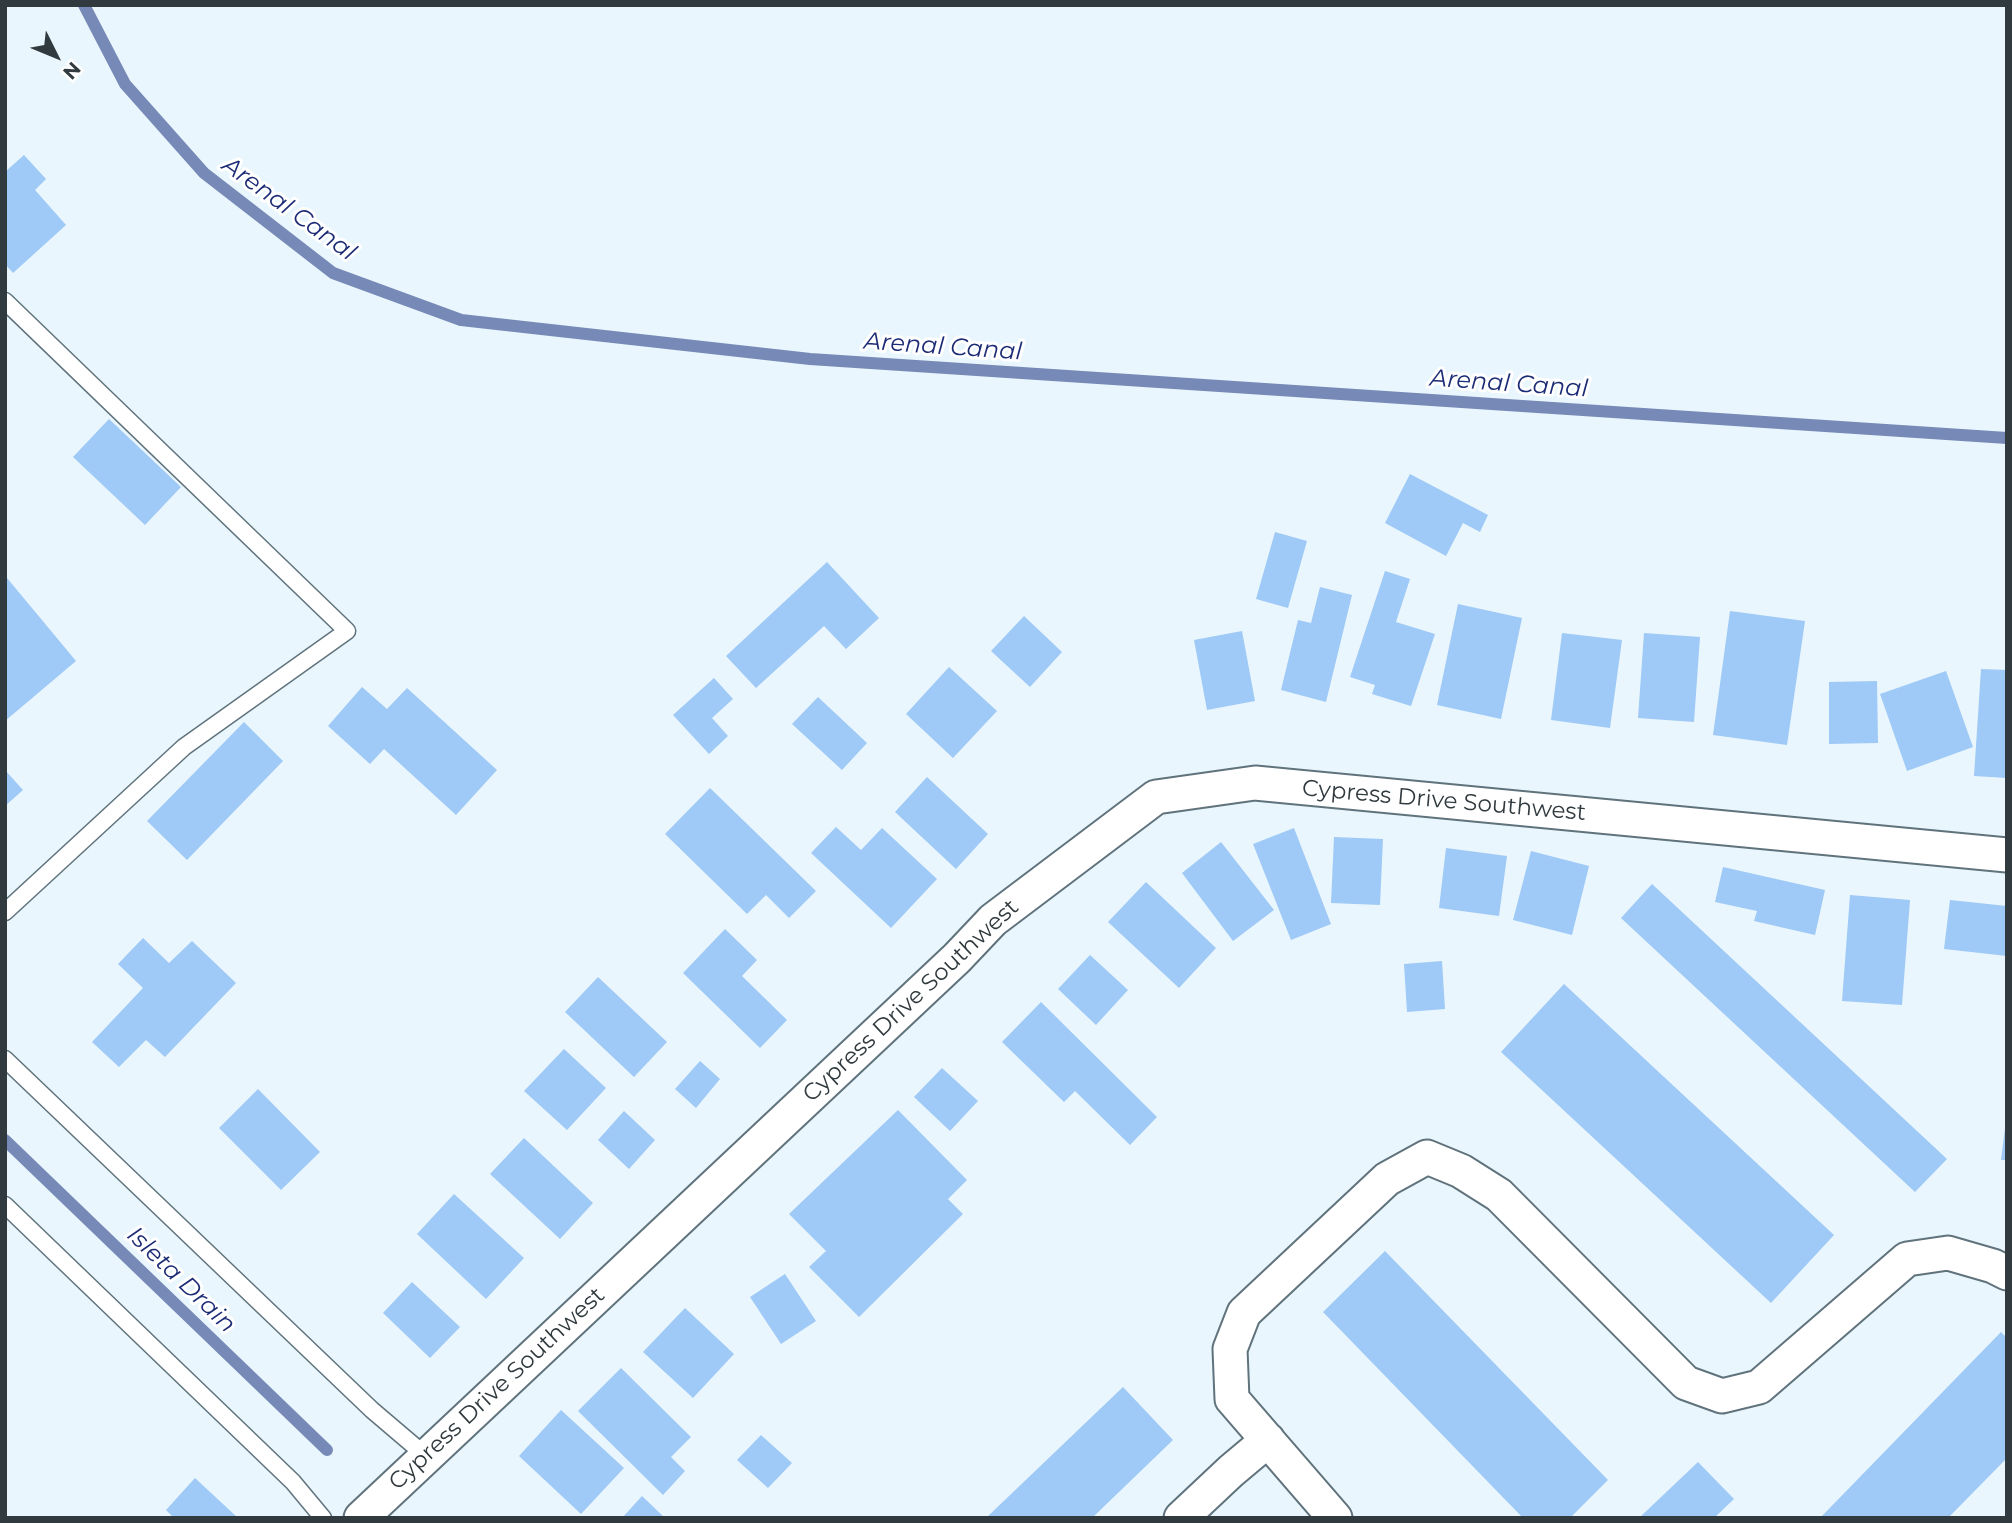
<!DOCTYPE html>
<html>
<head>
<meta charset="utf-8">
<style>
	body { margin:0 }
	#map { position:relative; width:2012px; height:1523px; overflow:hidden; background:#e9f6fd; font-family:Montserrat,sans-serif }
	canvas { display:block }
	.frame { position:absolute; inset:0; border:7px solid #313a3e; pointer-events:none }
	.north { position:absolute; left:21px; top:21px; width:70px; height:70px; -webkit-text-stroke:5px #fff; paint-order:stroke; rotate:133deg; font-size:19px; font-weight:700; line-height:28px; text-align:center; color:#313a3e }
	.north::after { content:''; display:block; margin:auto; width:24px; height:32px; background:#313a3e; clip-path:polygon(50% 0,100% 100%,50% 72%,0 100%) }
</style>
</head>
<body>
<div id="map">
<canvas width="2012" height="1523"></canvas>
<div class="frame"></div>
<div class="north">N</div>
</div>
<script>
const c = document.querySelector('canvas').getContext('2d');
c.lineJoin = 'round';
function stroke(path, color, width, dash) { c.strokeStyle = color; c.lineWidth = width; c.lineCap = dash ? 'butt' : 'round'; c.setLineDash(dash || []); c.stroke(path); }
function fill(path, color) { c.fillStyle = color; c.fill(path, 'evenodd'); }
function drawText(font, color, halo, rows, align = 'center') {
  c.font = font + ' Montserrat,sans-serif'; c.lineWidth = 6; c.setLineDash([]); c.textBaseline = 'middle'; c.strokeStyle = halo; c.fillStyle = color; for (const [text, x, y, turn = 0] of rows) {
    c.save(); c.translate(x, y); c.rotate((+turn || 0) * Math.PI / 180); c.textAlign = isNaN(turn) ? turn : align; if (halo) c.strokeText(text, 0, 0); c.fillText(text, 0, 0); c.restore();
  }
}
stroke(new Path2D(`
	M84,5l41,79 79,89 129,100 128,47 349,39 1197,79
	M5,1140l322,310`), '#7789b7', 12);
fill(new Path2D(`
	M24,155l22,24 -11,11 31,35 -53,48 -8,-9v-92z
	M109,419l72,68 -36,38 -72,-68z
	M1410,474l78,41 -8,17 -17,-9 -17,33 -61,-33z
	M1275,532l32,9 -19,67 -32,-9z
	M827,562l52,56 -33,31 -22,-23 -68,62 -30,-32z
	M1385,571l25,8 -14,43 39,12 -24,72 -39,-12 3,-9 -25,-8z
	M7,578l69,83 -71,60v-141z
	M1320,587l32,8 -26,107 -45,-12 17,-70 13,3z
	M1458,604l64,14 -21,101 -64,-14z
	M1730,611l75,10 -18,124 -74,-10z
	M1024,616l38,36 -32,35 -39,-36z
	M1242,631l13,70 -48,9 -13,-70z
	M1562,633l60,7 -12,88 -59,-8z
	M1644,633l56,4 -6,85 -56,-4z
	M949,667l48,44 -44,47 -47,-44z
	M1981,669l26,1v108l-33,-2z
	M1946,671l27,76 -66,24 -27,-77z
	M714,678l19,21 -21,19 16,18 -19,18 -36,-39z
	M1877,681l1,62 -49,1v-62z
	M362,687l25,22 20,-21 90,82 -41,45 -72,-66 -14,15 -42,-38z
	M818,697l49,46 -25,27 -50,-46z
	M244,722l39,39 -96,99 -40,-39z
	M5,770l18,20 -18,16z
	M927,777l61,57 -32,35 -61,-57z
	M710,788l106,103 -27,27 -23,-23 -19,19 -82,-80z
	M836,827l25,23 21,-22 55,51 -46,49 -80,-75z
	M1294,828l37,96 -40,16 -38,-96z
	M1334,837l49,2 -3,66 -49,-2z
	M1221,842l53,68 -41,31 -51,-68z
	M1446,848l61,8 -8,60 -60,-8z
	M1531,851l58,15 -17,69 -59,-15z
	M1723,867l102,23 -10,45 -61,-14 3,-10 -42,-9z
	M1146,882l70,66 -37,40 -71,-66z
	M1652,884l295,275 -32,33 -294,-274z
	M1850,895l60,5 -8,105 -60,-4z
	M1950,900l57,6v50l-63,-7z
	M725,929l32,31 -15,16 45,44 -27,28 -77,-75z
	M143,938l26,25 23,-22 44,42 -71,74 -19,-17 -27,27 -27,-25 51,-54 -25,-24z
	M1090,955l38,35 -32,35 -38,-36z
	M1442,961l3,48 -38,3 -3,-48z
	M598,977l69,65 -33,35 -69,-65z
	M1564,984l270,251 -63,68 -270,-251z
	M1041,1002l116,115 -27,28 -55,-54 -11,11 -62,-60z
	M564,1049l42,39 -39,42 -43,-39z
	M700,1061l20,18 -24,29 -21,-19z
	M942,1068l36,33 -28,30 -36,-34z
	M258,1089l62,63 -39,38 -62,-62z
	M898,1110l69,70 -19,19 15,15 -104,103 -50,-50 17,-16 -37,-37z
	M624,1111l31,29 -26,29 -31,-29z
	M2005,1128h2v32h-6z
	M524,1138l69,65 -33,36 -70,-65z
	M454,1194l70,64 -38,41 -69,-65z
	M1385,1251l223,229 -38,38h-47l-200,-206z
	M785,1274l31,47 -35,23 -31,-47z
	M412,1282l48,45 -30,31 -47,-45z
	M685,1308l49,46 -41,44 -50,-46z
	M2001,1332l6,6v120l-59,60h-128z
	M621,1368l70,69 -20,20 14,14 -22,24 -85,-84z
	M1123,1387l50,53 -81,78h-106z
	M561,1410l63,58 -43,46 -62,-58z
	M761,1435l31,28 -24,25 -31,-28z
	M1698,1462l36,37 -20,19h-75z
	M195,1478l43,40h-64l-8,-8z
	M642,1496l23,22h-43z`), '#9fc9f6');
const service = new Path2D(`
	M5,301l342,330 -163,116 -179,165
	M5,1059l367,351 54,46
	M5,1205l288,277 30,36`);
const minor = new Path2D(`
	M361,1518l596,-560 36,-38 163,-123 99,-14 752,72
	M1181,1518l50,-47 37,-31
	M1335,1518l-103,-119 -2,-50 14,-36 143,-134 40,-22 34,14 38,24 187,188 36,13 37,-9 148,-128 41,-6 45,13 14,7`);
stroke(service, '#60737d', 19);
stroke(minor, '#60737d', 37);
stroke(service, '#fff', 16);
stroke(minor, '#fff', 33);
drawText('23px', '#313a3e', '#fff', [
	["Cypress Drive Southwest",1444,801,5],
	["Cypress Drive Southwest",911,1001,-43],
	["Cypress Drive Southwest",497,1389,-43]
]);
drawText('italic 24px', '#1c2b75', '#fff', [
	["Arenal Canal",289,209,36],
	["Arenal Canal",943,347,4],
	["Arenal Canal",1509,384,4],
	["Isleta Drain",181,1280,44]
]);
</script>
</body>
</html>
